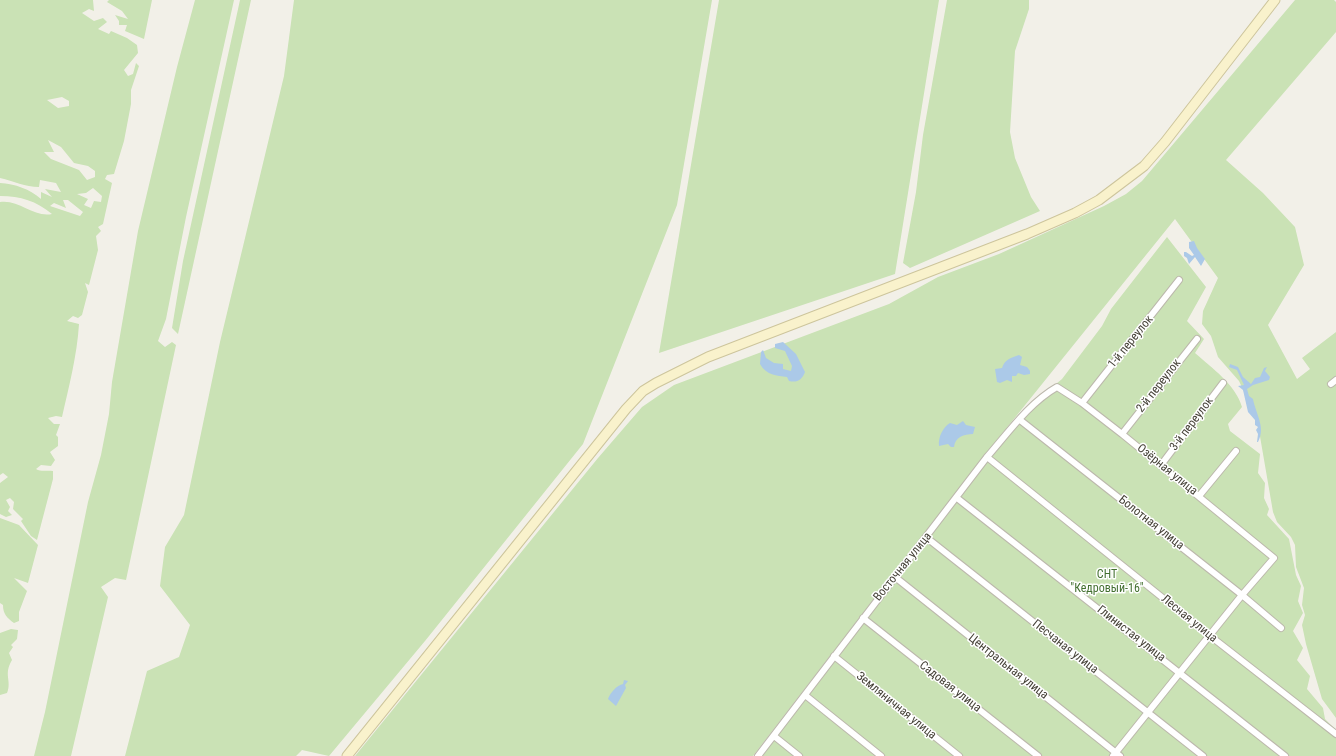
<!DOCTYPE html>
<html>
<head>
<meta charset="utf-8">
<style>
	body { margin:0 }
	canvas { display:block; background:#f2f0e8 }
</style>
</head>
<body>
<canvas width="1336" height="756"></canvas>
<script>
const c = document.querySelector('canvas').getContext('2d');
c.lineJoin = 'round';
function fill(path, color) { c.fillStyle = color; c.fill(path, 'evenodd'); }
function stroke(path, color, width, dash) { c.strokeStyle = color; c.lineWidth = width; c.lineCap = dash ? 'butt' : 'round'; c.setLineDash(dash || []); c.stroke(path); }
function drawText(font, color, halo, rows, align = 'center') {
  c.font = font + ' "Roboto Condensed",sans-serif'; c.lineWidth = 3; c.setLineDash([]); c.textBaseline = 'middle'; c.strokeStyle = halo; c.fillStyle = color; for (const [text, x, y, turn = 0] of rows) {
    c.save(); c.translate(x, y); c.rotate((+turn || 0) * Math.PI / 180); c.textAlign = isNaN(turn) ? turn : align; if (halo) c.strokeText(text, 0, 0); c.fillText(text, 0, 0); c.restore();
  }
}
fill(new Path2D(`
	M0,0h93l1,11 -5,-2 -7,4 12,8 9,-3 4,4 -9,7 11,5 2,-3 16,7 10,7 1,8 -14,17 4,6 5,-2 3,-11 3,3 -8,24v14l-7,37 -10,33 -7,1 -2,4 7,4 -9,41 -5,3 3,4 -5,5 2,14 -9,35 -4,-2 3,9 -6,23 -4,3 -5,-2 -6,5 12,3c-2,32 -10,62 -17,93l-6,-1 -8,2 6,6h6l-4,11 2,2v9l-8,6 5,8 -4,6 -10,-1 -5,4c5,3 11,1 17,2v8l-16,61 -6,-4 -10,-15 2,-2 -10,-10 1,-7 -4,-4 -4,2 4,7 -2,4 4,4 -6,2 -6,-3v-31l8,-6 -5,-4 -3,2v-273c19,-3 34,16 52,12 -16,-13 -31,-18 -52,-18v-13c15,1 30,6 41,16v-7l11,5 -7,-8 16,3 -5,-9 -16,-3 -1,7c-14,0 -25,-6 -39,-9zM62,97l7,4v5l-11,2 -11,-8zM48,140l13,7 13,16 14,3 7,5v6l-8,3 -8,-10 -28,-11 -7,-7h10zM93,188l9,8 -1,6 -7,-1 -3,7 -7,-3 4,-6 -11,-5 9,-1zM63,200h5l15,12 -3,4 -30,-10 4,-3 12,5z
	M109,0h43l-8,39 -19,-8 2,-6h-8v-4l-4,-6 13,4 -6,-8 -15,-9z
	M195,0h39l-48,217 -20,102 -8,22 7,6 7,-5 4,3 -50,235 -11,-2 -14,9 7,10 -37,159h-37l11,-44 43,-210 13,-47 8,-41 3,-32 26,-151 39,-164z
	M240,0h11l-73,334 -6,-6 11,-67z
	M294,0h418l-35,205 -94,239 -158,197 -96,115 -27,-6 -6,6h-171l22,-85 32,-14 11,-32 -30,-39 5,-39 19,-32 36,-173 64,-266z
	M719,0h220l-44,274 -236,79z
	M947,0h82v9l-14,42 -5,81 5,26 16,39 9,14 -130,57 -7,-5 13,-71 7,-57z
	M1295,0h39l2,2v30l-110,128 37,33 32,34 9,38 -36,60 29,54 13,-10 -8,-11 34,-26v386l-14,-19 -16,-55 -4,-19 3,-10 -3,-10 2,-17 -8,-21 -1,-22 -4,-8 -14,-15 -4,-10 -16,-93 -18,-38 -21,-24 -7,-21 -9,-12 1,-13 15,-33 -43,-59 -195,242 -227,295h-398l243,-298 44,-51 32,-22 215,-81 49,-27 61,-23 105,-48 22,-12 16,-13z
	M1167,237l39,50 -19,34 17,18 -9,14c17,15 41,32 47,54l-14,17 2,7 30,23 -2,19 7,10 -1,15 5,11 -2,6 22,24 7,36 5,11 -3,15 5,12 -10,18 10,17 -6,12 13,16 -3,13 16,19 2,11 11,11v26h-581l268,-345 39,-32 40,-53 9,-17z
	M0,518l19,7 19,20 -10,38 -14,-5 13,13 -8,21v9l-5,2c-7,-5 -11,-9 -11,-18l-3,-2z
	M11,629l7,1 -1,9 -6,6 2,2 -4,6 3,7c-9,15 0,20 -5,33l-7,2v-62z`), '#cae2b5');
fill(new Path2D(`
	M1194,241l3,7 8,11 -4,7 -6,-9 -6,7 -2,-6 -3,-2v-4h2l6,4 2,-1 -5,-7v-6z
	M783,342l13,12 9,18c-3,8 -8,11 -16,9l-2,-4c-10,-1 -21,-2 -27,-13l1,-12 2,-2 3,8 8,5 9,1v5l8,2 1,-5 -7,-15 -10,-3v-4z
	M1019,355l3,2 -2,8 7,2 3,4v3l-6,1 -6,-2 -2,3h-4v6l-5,-2 -7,3 -3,-1 -2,-13 7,-1c3,-9 9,-10 17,-13z
	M1230,364l8,3 5,10 8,7 4,-6 5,-1 4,-9 3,-1 -2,4 5,6 -1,3 -16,5 -6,4 2,7 4,3c3,16 13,28 5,43h-1l1,-8 -2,-4 2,-3 -3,-2v-5l-7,-8 -5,-22 -5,-4 6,-1 -7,-15 -8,-3z
	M963,421l3,4 9,2 -2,7c-9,0 -18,3 -19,13h-3l-3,-3 -9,2c-1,-9 4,-19 11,-23l7,2z
	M624,680l4,1 -3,4 1,3 -10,18 -8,-7c2,-6 9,-14 15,-15z`), '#abc9e8');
const street = new Path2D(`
	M1331,384l5,-4
	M1082,403l97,-123
	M1020,420l222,175 39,33
	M1122,434l75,-95
	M987,457l222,178 127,99
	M1161,465l62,-82
	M1199,496l37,-45
	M957,498l328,258
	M927,538l276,218
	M895,577l225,179
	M863,618l175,138
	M834,656l125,100
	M805,695l76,61
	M774,736l25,20
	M758,756l229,-299c21,-24 42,-54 70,-70l25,16 40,31 152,124 -32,37 -129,161`);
const secondary = new Path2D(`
	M347,756l279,-347 17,-18 13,-8 52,-26 319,-123 48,-21 24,-13 45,-34 21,-24 110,-142`);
stroke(street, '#bcb8ac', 8);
stroke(secondary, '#cdc59c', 11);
stroke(street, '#fff', 6);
stroke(secondary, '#f9f2cc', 9);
drawText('12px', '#454137', '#fff', [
	["1-й переулок",1131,342,-51],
	["2-й переулок",1159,386,-52],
	["3-й переулок",1192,424,-53],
	["Озёрная улица",1167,470,39],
	["Болотная улица",1151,523,38],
	["Восточная улица",903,567,-51],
	["Лесная улица",1189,619,39],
	["Глинистая улица",1131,634,38],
	["Песчаная улица",1065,647,38],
	["Центральная улица",1008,667,38],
	["Садовая улица",950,687,38],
	["Земляничная улица",896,706,39]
]);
drawText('12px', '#437031', '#fff', [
	["СНТ",1107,575],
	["\"Кедровый-16\"",1107,589]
]);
</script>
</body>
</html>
